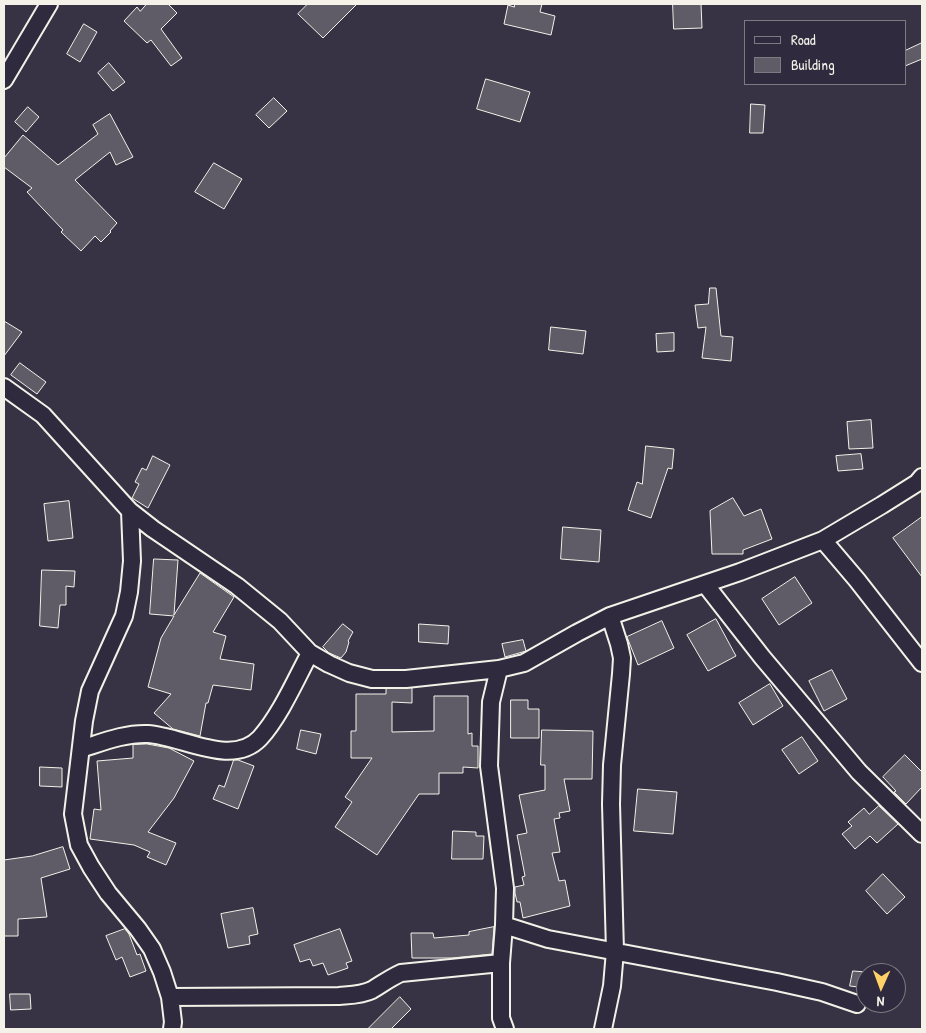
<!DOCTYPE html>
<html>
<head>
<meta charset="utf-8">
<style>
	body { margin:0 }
	#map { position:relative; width:926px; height:1033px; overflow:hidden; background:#373244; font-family:"Patrick Hand",sans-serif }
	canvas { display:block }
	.frame { position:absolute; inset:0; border:5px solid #f4f1e8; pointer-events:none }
	.legend { position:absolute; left:744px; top:20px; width:162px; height:65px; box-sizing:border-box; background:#2f2a3d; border:1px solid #7e7a81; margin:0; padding:6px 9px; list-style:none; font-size:15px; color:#f4f1e8 }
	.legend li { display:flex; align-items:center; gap:10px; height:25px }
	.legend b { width:25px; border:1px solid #7e7a81 }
	.north { position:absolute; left:856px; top:963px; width:50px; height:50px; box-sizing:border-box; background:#2f2a3d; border:1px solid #7e7a81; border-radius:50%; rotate:182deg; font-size:14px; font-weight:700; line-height:20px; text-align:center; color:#f4f1e8 }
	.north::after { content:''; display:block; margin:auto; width:18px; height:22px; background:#ffd166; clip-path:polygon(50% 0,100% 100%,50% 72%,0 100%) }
</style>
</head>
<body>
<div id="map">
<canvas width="926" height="1033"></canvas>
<div class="frame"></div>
<ul class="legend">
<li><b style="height:6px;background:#2f2a3d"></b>Road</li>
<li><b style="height:14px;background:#5f5c67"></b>Building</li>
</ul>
<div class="north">N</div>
</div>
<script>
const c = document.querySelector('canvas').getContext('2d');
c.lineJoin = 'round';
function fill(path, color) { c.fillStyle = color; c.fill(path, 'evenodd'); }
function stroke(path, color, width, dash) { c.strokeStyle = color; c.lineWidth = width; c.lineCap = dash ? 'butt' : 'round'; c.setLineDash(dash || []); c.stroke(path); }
const building = new Path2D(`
	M147,4h21l9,9 -16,16 21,29 -11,8 -20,-26 -4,3 -23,-22 13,-14 3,4z
	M308,4h49l-34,34 -25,-24z
	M515,4h27l-2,8 15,4 -4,19 -47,-11 4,-19 6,2z
	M673,4h28l1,24 -28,1z
	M84,24l13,8 -17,30 -13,-8z
	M922,43v16l-17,7v-15z
	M109,63l16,19 -12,9 -15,-18z
	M486,79l44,13 -10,30 -43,-13z
	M274,98l13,13 -18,17 -13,-13z
	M751,104l14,1 -2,28h-13z
	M28,107l11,10 -13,15 -11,-10z
	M110,114l23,43 -17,8 -6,-13 -35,28 42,43 -7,8 1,1 -10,10 -6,-6 -14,15 -20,-19 2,-2 -36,-38 5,-4 -28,-21v-9l19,-23 35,30 40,-31 -5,-9z
	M214,163l28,16 -18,30 -29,-17z
	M710,288h6l5,48 12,1 -2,24 -29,-3 4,-31 -8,1 -3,-23 13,-1z
	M4,321l18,11 -18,24z
	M551,327l35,4 -3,23 -34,-4z
	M674,333v18l-17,1 -1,-18z
	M20,363l26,19 -9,12 -26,-19z
	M871,420l2,28 -24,1 -2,-27z
	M646,446l28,3 -2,20 -4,-1 -17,50 -23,-8 9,-28 5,2z
	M861,454l2,15 -25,2 -2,-15z
	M153,456l17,9 -22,43 -16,-10 7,-14 -4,-2 7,-14 4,2z
	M733,498l11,18 17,-7 11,30 -29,11v4h-31l-2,-43z
	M69,501l4,37 -25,3 -4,-37z
	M922,517v60l-29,-39z
	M563,527l38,3 -2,32 -38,-3z
	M154,559l24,1 -4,55 26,-42 34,24 -21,35 13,4 -6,23 34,5 -3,26 -38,-5 -5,18h-2l-6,33 -27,-7 -19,-16 17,-19 -23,-7 13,-49 13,-22 -24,-2z
	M42,570l33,1 -1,16 -8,-1v19h-6l-2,23 -18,-2z
	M795,577l17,26 -33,22 -17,-26z
	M716,619l20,37 -28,15 -21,-36z
	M662,621l12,27 -36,17 -11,-28z
	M343,624l10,8 -5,9 1,1 -3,10 -5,6 -12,-5 -6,-6z
	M419,624l30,2 -1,18 -29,-2z
	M523,640l3,11 -21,6 -3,-13z
	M832,670l15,29 -23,12 -15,-30z
	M770,684l13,22 -30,19 -14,-22z
	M412,688v15l-20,-1v30l42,-1v-35h34v38l4,-1v13h6v22l-15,-1v6h-24v21h-20l-42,61 -42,-28 17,-25 -7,-5 27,-39h-21v-27h5v-37h30v-5z
	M511,700h17v9h11v29h-28z
	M301,730l20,4 -5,20 -19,-5z
	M542,730l51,1 -1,48h-28l6,32 -11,2 1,5 -6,1 6,33 -8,1 7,28 6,-1 5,26 -47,12 -3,-16h-3l-2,-9v-6l9,-2 -2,-8 3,-1 -8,-41 10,-2 -8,-38 26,-5v-25h-4z
	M802,737l16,24 -19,13 -17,-24z
	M147,744l22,4 25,13 -20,37 -26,34 28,11 -10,22 -19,-8 3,-5 -16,-7 -44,-6 4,-30 7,1 -4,-49 36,-3v-13z
	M905,755l17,17v15l-16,17 -12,-12 2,-1 -13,-14z
	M234,760h4l16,6 -16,43 -25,-10 6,-14 5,2z
	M40,767l22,1v19l-22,-1z
	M638,789l39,3 -4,42 -39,-3z
	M879,806l19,18 -21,19 -7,-7 -15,13 -13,-15 10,-8 -4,-4 16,-14 5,6z
	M453,831l23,1v4h8l-1,23h-31z
	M63,847l7,22 -29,9 6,39 -29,2v17h-14v-76l28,-4z
	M883,874l22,23 -18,17 -21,-23z
	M253,908l5,26 -9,2 1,8 -22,4 -7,-34z
	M494,927l-2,27 -40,4h-40l-1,-25h22l1,5 35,-3v-3z
	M125,929l4,5 8,21 3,-1 6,17 -16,6 -8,-20 -6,3 -10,-24z
	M340,929l12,32 -6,2 2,5 -20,7 -5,-12 -10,3 -3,-7 -10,3 -6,-17z
	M853,971l13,1v16l-16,-2z
	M10,994h20l1,15 -20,1z
	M400,997l11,12 -20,20h-23z`);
fill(building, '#5f5c67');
stroke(building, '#f4f1e8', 1);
const street = new Path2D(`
	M4,80l45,-76
	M4,387l39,28 87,96 23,18 84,57 43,35 30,32 19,11 20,9 23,6h34l93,-10 25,-6 53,-30 33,-17 130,-44 83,-32 59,-35 35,-22 5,-6
	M130,511l2,50 -3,31 -5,24 -34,75 -6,30 -11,93 6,31 12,22 17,26 30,36 14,20 10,23 8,25 3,25 -1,7
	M823,540l34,40 65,83
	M705,584l57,73 97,115 63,62
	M499,669l-8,33 -2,64 16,122 -1,37 -3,38v55l4,11
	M81,749c22,-7 44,-16 67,-15 34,2 84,34 112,4 20,-22 36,-59 50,-85
	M504,925l44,14 229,43 45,10 35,12
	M170,997l169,-1c11,-1 23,-1 33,-6 10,-6 18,-12 29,-17l100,-10
	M603,1029l9,-43 3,-35 -4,-147 1,-39 9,-91 1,-16 -3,-14 -9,-28`);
stroke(street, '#f4f1e8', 20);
stroke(street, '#2f2a3d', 16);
</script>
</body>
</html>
